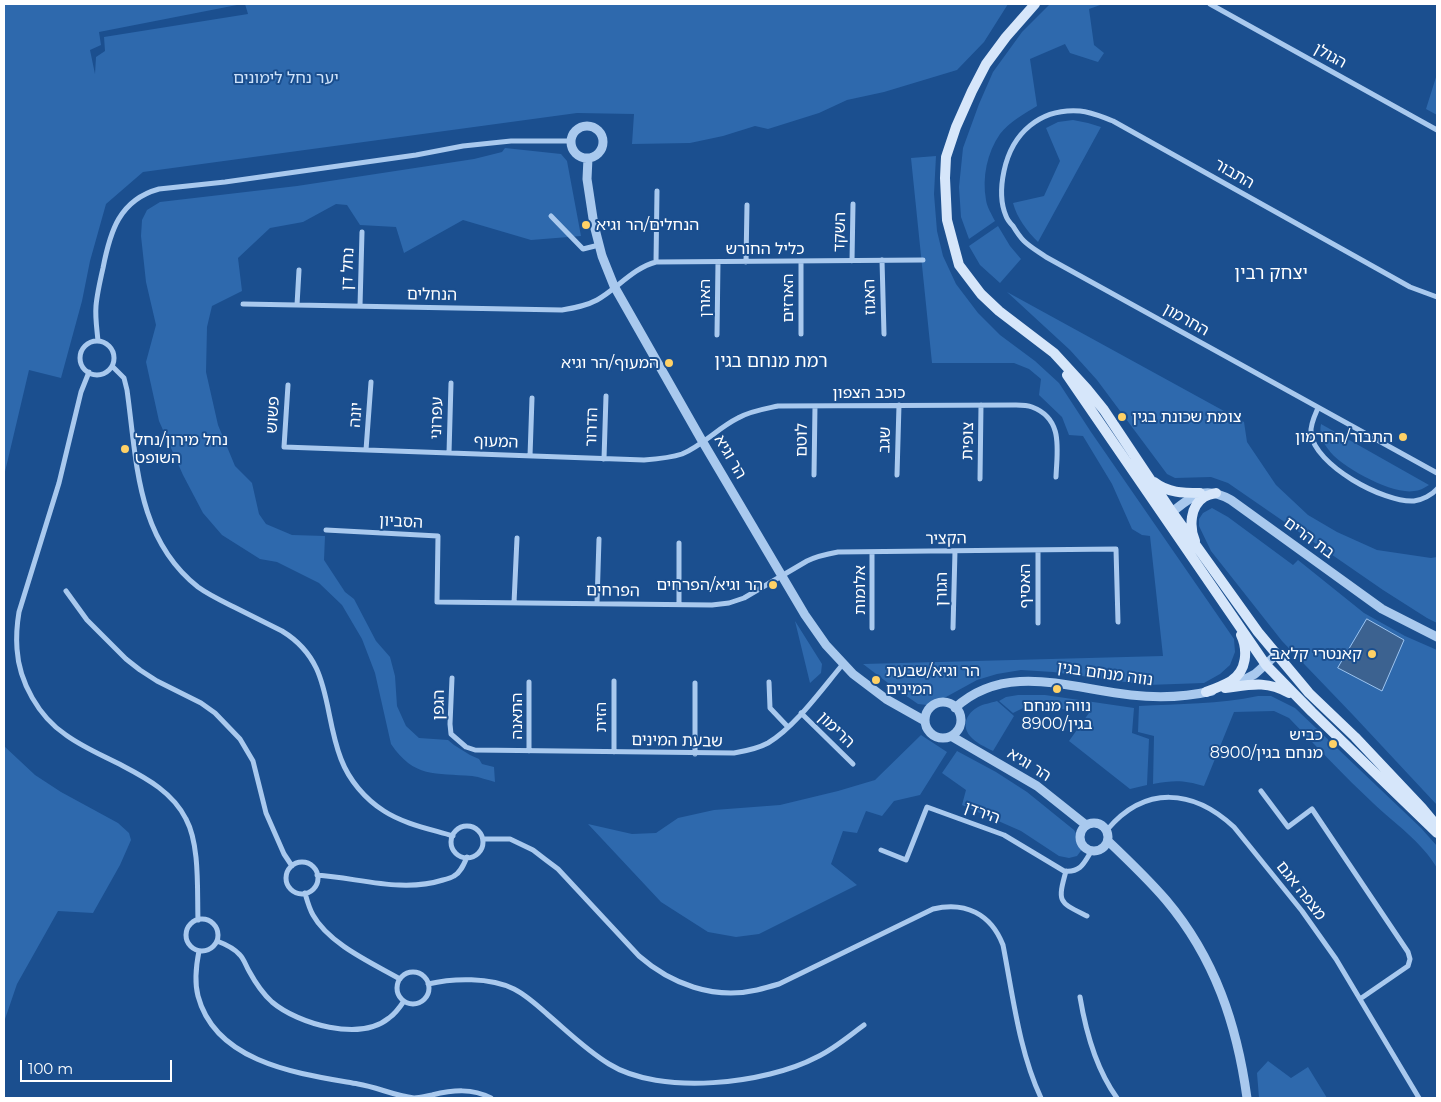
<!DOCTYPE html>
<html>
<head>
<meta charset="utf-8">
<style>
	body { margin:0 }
	#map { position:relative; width:1441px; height:1102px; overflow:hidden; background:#1b4f8f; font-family:Montserrat,sans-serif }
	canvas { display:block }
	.frame { position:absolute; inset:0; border:5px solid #fff; pointer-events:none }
	.scale { position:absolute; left:20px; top:1060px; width:152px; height:22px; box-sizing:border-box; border:2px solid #fff; border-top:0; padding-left:6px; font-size:15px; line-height:18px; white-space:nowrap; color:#fff; -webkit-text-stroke:4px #1b4f8f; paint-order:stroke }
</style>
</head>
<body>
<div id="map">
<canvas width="1441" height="1102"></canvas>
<div class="frame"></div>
<div class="scale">100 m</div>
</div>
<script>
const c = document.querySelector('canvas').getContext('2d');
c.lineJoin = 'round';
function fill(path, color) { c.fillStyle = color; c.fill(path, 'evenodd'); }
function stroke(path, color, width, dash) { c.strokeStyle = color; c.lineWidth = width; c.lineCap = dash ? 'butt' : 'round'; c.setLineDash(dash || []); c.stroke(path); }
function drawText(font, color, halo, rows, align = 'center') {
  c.font = font + ' Montserrat,"Noto Sans Hebrew",sans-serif'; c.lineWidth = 4; c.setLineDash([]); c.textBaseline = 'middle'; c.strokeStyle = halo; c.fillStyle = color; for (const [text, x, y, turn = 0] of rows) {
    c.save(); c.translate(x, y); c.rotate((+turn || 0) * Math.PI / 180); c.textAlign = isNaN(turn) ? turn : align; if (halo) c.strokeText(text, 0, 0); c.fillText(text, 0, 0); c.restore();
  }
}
fill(new Path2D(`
	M4,4l233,1 -138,27 2,13 -11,5 5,24 1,-17 9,-6 -1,-14 144,-23 -3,-10h763l-24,38 -27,28 -73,22 -37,8 -28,13 -51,16 -13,-3 -32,10 -33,7 -58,1 2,-30 -57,-1 -434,59 -37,32 -16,57 -8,40 -21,77 -32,-8 -25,106z
	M1050,4h53l-14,5 5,36 10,8 -6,9 -28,-9 -5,-9 -35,15 7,47c-13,8 -28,16 -37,28 -13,19 -18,43 -14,66 1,7 6,15 9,21l-26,18 -8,-22 -2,-30 4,-39 16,-44 14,-32 29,-40z
	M1437,74v41l-11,-6z
	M1073,120l15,3 13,4 -63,115c-11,-11 -21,-24 -25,-39l31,-7 16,-35 -14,-33 12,-6z
	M505,148l56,6 6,7 14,75 -50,4 -68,-20 -59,33 -8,-26 -36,-2 -13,-20 -11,-1 -33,18 -33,6 -32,30 4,33 -30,15 -5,21 -1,45 12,53 17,41 17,17 7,31 7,10 26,11 33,1 -1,24 21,32 9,7 22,42 14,16 5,19 2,30 9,20 13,12 29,2 6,5 16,10 9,4 3,5 12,3 1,15c-8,-2 -15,-5 -23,-6 -37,-3 -58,2 -81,-32l-16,-71 -13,-34 -20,-34 -23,-22 -42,-21 -17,-3 -38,-24 -19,-22 -20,-38 -24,-54 -13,-59 10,-37 -10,-43 -5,-46 1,-16 5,-10 13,-8 137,-16 177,-27 28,-7z
	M936,156l-2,38 3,37 6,25 13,28 22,29 22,22 35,26 24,22 32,49 143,207 1,13 -5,13 -10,9 -16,9 -57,2 -94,-13 -32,-2 -24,4 -20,6 -31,17 -19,8 -9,-1 -26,-18 -29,-22 300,-8 -13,-120 -8,-1 -10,-6 -20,-45 -29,-48 -14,-1 -7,-18 -23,-22 2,-16 -12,-10 -15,-6h-82l-21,-205z
	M998,226l12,20 11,13 -21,24 -20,-18 -11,-19z
	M1007,292l237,130 3,20 29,43 32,30 29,17 40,18 54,8 6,-1v66l-10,-5 -44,-28 -155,-107 -17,-6 -36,1 -8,-4 -70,-94 -27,-30z
	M1321,424l108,61c-5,3 -10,6 -15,6 -21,4 -74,-24 -86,-42 -6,-8 -9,-15 -7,-25z
	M1212,508l16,9 65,48 5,-5 66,53 41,23 32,14v155l-84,-90 -71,-74 -71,-90 -12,-25v-7l4,-6z
	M795,621l27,43 -1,9 -11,10z
	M1018,695h27l89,13 -2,25 17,6 -2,46 -17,4 -61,-48 20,-28 -54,-8 -10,2 -12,6 -14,-12 7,-4z
	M1258,696h13l24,12 126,120 16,18v22c-15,-26 -43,-45 -64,-65 -29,-27 -56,-56 -84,-85l-15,-7 -40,1 -30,74c-20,-6 -30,-6 -51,-2l1,-48 -16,-4 1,-26c39,-2 81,-2 119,-10z
	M997,701l17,15 -21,35c-8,-4 -17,-8 -23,-15 -9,-11 -3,-23 8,-29 5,-3 13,-4 19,-6z
	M921,735l26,17 -27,43 -26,6 -12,15 -16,-5 -9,22 -14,-2 -12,33 26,21 -98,49 -23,3 -28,-5 -47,-30 -73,-78 44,10 24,-1 22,-15 36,-8 66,-5 58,-14 37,-11z
	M4,746l31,29 26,17 57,31 11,10 2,7 -11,25 -27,48 -35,-2 -41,73 -13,38z
	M957,751l39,21 31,20 47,38 6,10 3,8 -6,8 -8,2 -10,-2 -38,-25 -59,-26 4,-15 -24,-17z
	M1268,1061l23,17 17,-11 19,31h-68l-2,-25z`), '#2e69ad');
const water = new Path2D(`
	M1367,619l37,21 -22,51 -44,-23z`);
fill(water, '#3c6290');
stroke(water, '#9cc4f0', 1);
stroke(new Path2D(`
	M1210,4l227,126
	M551,216l32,33 16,-4
	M882,260l2,74
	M801,261v73
	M852,261l1,-57
	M656,262l1,-71
	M746,262l1,-57
	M1437,297l-27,-10 -297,-166c-11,-4 -21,-9 -33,-10 -40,-3 -68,22 -76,60 -3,14 -4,31 2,45 1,3 4,7 7,10 3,5 7,11 11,15 6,6 15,11 22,16l391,216
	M243,304l319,6c12,-2 24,-4 35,-10 20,-11 36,-32 59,-38l267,-2
	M297,305l2,-35
	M360,306l2,-74
	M717,335l1,-73
	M98,341c-1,-12 -3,-23 -2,-35 1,-12 4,-25 7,-38 7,-36 16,-68 56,-79l66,-7 191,-27 47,-9 48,-5h60
	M80 358a17 17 0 1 1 34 0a17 17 0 1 1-34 0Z
	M112,366l12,12 3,12c10,71 9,148 71,197 11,8 24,14 36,20 16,8 32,16 48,24 51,31 40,79 59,128 8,21 24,40 43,52 20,13 46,18 69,25
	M89,372l-8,20 -22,91 -40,129c-2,12 -3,24 -2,37 2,33 22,68 49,86 18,13 38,21 57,31 25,13 50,27 63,53 14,26 11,71 12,101
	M288,385l-4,62 360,13c13,-1 26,-2 38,-6 21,-9 36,-26 56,-36 12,-7 26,-9 40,-12l238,-1c5,0 11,0 16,2 32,12 25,43 24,70
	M1318,408c-3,7 -8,17 -7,25 3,32 73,70 103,68 8,-1 18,-6 23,-12
	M366,450l5,-68
	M449,453l2,-70
	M530,456l2,-58
	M604,459l2,-63
	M814,475l1,-69
	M897,475l2,-70
	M980,479l1,-74
	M326,530l112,6 -1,66 275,3 17,-2 15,-5 63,-37c10,-5 20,-7 31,-9l278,-3 2,73
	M1038,550v73
	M872,552v76
	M66,591l21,29 39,39 14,11 17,11 44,22 14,10 25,26 13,22 13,52 18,41 8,12
	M514,603l3,-65
	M597,603l2,-64
	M679,604v-61
	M953,628l2,-77
	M452,678l-2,46 1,10 15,13 9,3 259,3c12,-2 23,-4 34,-10 27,-16 54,-54 75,-79
	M614,681v71
	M769,682l1,26 18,19
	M801,713l52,51
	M529,751v-69
	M695,754v-71
	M1261,791l27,36 24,-18 96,143 2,7 -2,7 -48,33
	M451 842a16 16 0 1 1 32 0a16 16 0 1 1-32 0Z
	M1107,830c38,-45 86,-41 127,-3l68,84 34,48 83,139
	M483,839h27l23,11 13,10 12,9 81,87c32,28 75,44 118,34 8,-2 15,-4 22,-6l154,-75c32,-8 58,5 70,36 10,51 16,106 38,153
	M881,850l25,10 21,-53 77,28 60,36c17,2 20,-8 28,-21
	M286 878a16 16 0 1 1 32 0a16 16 0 1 1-32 0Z
	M1066,871c-9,32 -7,31 21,45
	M317,875c42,3 85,18 126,5 4,-1 8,-2 11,-4 7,-4 10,-12 13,-19
	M305,893c2,7 4,15 8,22 16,29 59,48 87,64
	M186 935a16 16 0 1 1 32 0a16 16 0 1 1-32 0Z
	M217,941c8,3 17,7 23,14 4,4 6,11 9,16 6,11 13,22 23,31 26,22 88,40 117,16 6,-4 11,-11 15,-17
	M199,951c-3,15 -5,30 -1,45 18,68 103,78 160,88 19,3 37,12 56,14 6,0 12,-2 18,-3 21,-5 40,-7 59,3
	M397 988a16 16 0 1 1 32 0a16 16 0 1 1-32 0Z
	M428,984c25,-6 62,-7 86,5 12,6 23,16 33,25 20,17 39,36 62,50 51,32 157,20 208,-7 17,-8 32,-21 47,-32
	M1080,997c6,36 16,72 37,101`), '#a9c9ee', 5);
stroke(new Path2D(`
	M571 142a16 16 0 1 1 32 0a16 16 0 1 1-32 0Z
	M588,158l-1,21 7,46 8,31 12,30 87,153 104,176 21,30 27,29 33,25 39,22
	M1168,515c24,-18 34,-31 63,-15l151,109 55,28
	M1234,685l21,-11 21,-19
	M925 720a18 18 0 1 1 36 0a18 18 0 1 1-36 0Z
	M955,708c51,-47 117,-19 176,-13 27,3 55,2 81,-4
	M951,736l86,50 49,39
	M1080 837a14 14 0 1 1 28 0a14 14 0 1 1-28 0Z
	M1108,841c20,19 40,38 58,59 49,58 71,125 81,198`), '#a9c9ee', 9);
stroke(new Path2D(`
	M1035,4l-29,33 -20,27 -14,27 -16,36 -10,30 -1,21 2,42 12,45 22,29 18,17 55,42 33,36 17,21 68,102 86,120 51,61 46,44 67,71 15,18
	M1067,375l199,290 46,47 125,121
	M1154,482c14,11 29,11 46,11
	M1195,541c-6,-14 -5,-35 9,-44 4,-2 8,-3 12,-4
	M1225,688c24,-3 41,-8 64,5
	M1206,692c8,-3 18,-7 25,-11 16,-10 17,-31 10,-46`), '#d6e6fa', 10);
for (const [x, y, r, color] of [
	[586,225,5,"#ffd166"],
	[669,363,5,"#ffd166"],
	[1122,417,5,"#ffd166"],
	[1403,437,5,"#ffd166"],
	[125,449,5,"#ffd166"],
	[773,585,5,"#ffd166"],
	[1372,654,5,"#ffd166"],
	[876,680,5,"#ffd166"],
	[1057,689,5,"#ffd166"],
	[1333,744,5,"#ffd166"]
]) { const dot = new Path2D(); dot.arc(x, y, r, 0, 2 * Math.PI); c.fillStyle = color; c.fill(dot); stroke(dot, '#1b4f8f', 2); }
drawText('16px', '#fff', '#1b4f8f', [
	["הגולן",1330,56,29],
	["התבור",1234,174,30],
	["השקד",840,232,-89],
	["כליל החורש",765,249],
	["נחל דן",348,269,-88],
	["הנחלים",432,295,1],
	["האגוז",870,297,-92],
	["האורן",705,298,-90],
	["הארזים",788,298,-90],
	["החרמון",1186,320,29],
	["כוכב הצפון",869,393],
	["פשוש",273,415,-86],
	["יונה",356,415,-86],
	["עפרוני",437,418,-88],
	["הדרור",592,427,-88],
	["לוטם",802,440,-89],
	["שגב",885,440,-88],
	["צופית",968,441,-89],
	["המעוף",496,442,2],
	["הר וגיא",730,457,60],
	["הסביון",401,522,3],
	["בת הרים",1309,538,36],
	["הקציר",946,539,-1],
	["האסיף",1025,586,-90],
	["הגורן",942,589,-89],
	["אלומות",860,590,-90],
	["הפרחים",613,591,1],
	["נווה מנחם בגין",1105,674,8],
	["הגפן",439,705,-89],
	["התאנה",517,716,-90],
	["הזית",601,717,-90],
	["הרימון",836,730,44],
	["שבעת המינים",677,741,1],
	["הר וגיא",1029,765,32],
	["הירדן",982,813,20],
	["מצפה אגם",1301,891,52]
]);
drawText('16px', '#cfe3fa', '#1b4f8f', [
	["יער נחל לימונים",286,78]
]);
drawText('16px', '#fff', '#1b4f8f', [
	["הנחלים/הר וגיא",596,225,"left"],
	["המעוף/הר וגיא",659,363],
	["צומת שכונת בגין",1132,417,"left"],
	["התבור/החרמון",1393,437],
	["נחל מירון/נחל",135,440,"left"],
	["השופט",135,458,"left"],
	["הר וגיא/הפרחים",763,585],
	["קאנטרי קלאב",1362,654],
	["הר וגיא/שבעת",886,671,"left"],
	["המינים",886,689,"left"],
	["נווה מנחם",1057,706,"center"],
	["בגין/8900",1057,724,"center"],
	["כביש",1323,735],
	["8900/מנחם בגין",1323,753]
], 'right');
drawText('18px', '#fff', '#1b4f8f', [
	["יצחק רבין",1271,274],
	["רמת מנחם בגין",771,362]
]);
</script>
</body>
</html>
